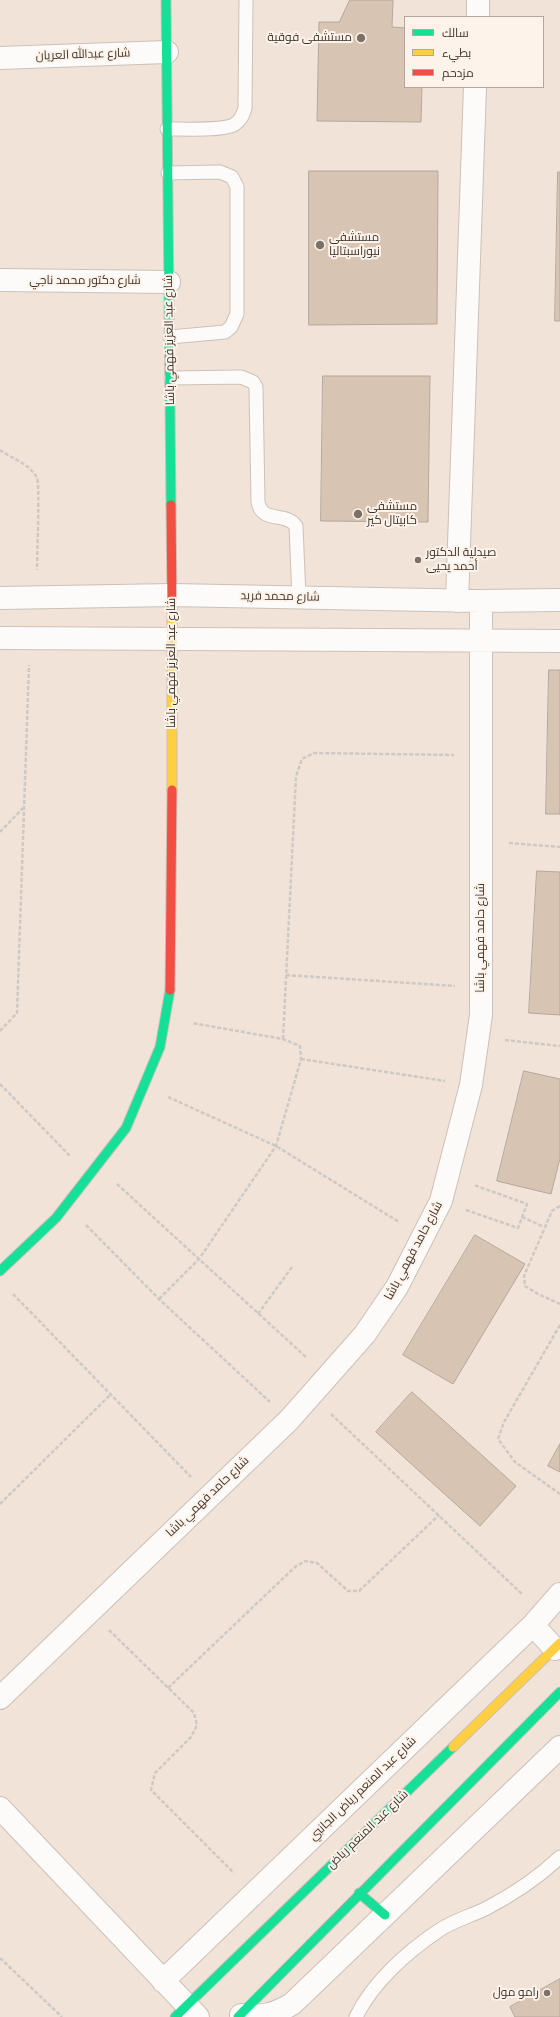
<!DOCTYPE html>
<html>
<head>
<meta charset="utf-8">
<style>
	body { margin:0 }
	#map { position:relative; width:560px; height:2017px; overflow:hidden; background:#f1e3d7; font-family:"Titillium Web",Cairo,sans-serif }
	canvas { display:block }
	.legend { position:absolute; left:404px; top:16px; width:140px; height:72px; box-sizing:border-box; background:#fdf3ea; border:1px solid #b1a79e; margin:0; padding:5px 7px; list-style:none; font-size:12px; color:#3e342b }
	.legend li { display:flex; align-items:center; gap:8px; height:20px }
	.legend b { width:20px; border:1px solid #b1a79e }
</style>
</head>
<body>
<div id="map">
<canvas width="560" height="2017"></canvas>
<ul class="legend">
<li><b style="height:5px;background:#16e098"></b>سالك</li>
<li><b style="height:5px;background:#ffcf43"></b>بطيء</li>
<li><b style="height:5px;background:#f24e42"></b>مزدحم</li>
</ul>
</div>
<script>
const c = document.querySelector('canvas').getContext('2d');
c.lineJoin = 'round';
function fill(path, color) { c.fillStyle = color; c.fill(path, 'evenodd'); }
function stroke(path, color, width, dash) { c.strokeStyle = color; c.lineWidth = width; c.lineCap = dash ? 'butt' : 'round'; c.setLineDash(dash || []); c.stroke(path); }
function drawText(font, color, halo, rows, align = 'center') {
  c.font = font + ' "Titillium Web",Cairo,sans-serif'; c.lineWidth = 4; c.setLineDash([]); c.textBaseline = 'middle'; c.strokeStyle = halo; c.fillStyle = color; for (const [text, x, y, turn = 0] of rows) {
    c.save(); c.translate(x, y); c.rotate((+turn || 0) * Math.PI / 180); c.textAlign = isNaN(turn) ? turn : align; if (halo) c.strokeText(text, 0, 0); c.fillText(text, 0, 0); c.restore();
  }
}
const building = new Path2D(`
	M350,0h43l-1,27 13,1v59h17l-1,35 -104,-1 2,-99h20z
	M309,171h129l-1,153 -128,1z
	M558,172h2v149h-5z
	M323,376h107l-2,146 -107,-1z
	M549,670h11v144h-14z
	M537,871l23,1v143l-31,-2z
	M524,1071l36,8v79l-9,36 -54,-13z
	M475,1235l50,29 -72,120 -50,-29z
	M412,1392l104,94 -36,40 -104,-94z
	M560,1444v28l-12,-6z
	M560,1979v38h-45l-5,-10z`);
fill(building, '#d8c4b2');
stroke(building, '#b2a89f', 1);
const lane = new Path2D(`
	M167,129c15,0 58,2 68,-5 6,-4 8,-9 10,-16l1,-108
	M168,173l52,-1 12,5 5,10v127l-6,13 -6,5 -55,5
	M171,378l70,-1 12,5 3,5 2,115c4,22 27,9 38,24l3,72
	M356,2017c16,-34 51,-65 82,-86 14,-10 33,-15 49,-23 25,-13 53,-32 73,-51`);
const street = new Path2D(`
	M478,17v-17
	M0,58l167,-6
	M0,280l169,2
	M0,598l172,-3 309,6 79,-1
	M457,601l18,-514
	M0,638l560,3
	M533,1625l22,24
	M0,1698l289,-278 76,-86 32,-47 44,-86 30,-116 10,-70v-414
	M0,1808l198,209
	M163,1981l370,-356 27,-31
	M241,2015c22,2 32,0 51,-11l268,-257`);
const fast = new Path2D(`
	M166,0l5,505
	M0,1271l56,-53 70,-90 34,-81 10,-57
	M359,1893l26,22
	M175,2017l278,-270
	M238,2017l322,-325`);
const slow = new Path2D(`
	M172,790v-183
	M453,1747l107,-104`);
const jam = new Path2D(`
	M171,505l1,102
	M170,990l2,-200`);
stroke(lane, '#ccc1b8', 15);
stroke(street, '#ccc1b8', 24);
stroke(fast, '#ccc1b8', 11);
stroke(slow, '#ccc1b8', 11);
stroke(jam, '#ccc1b8', 11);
stroke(new Path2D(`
	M0,450c11,8 30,14 37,28 3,7 0,79 0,92
	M0,832l23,-24
	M509,843l51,4
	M286,975l169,11
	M0,1031l17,-18 12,-348
	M283,1039l13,-263 6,-17 12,-6 140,2
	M505,1040l55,6
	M301,1059l144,22
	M0,1084l70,72
	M168,1097l108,49 123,76
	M117,1184l190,174
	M560,1206l-8,5 -28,65 1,10 13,8 22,10
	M466,1210l52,18 9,-24 -53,-19
	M522,1217l22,10
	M86,1225l73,74 111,103
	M13,1294l178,183
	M159,1299l40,-40 77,-113 25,-87 -1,-13 -17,-7 -91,-16
	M258,1314l34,-47
	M560,1325l-56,97 -6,17 17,23 45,32
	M331,1414l191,180
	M0,1504l111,-110
	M109,1630l85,83 3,12 -6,12 -36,36 -4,17 83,83
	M168,1688l127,-121 10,-6 12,2 31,28h11l80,-76
	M0,1958l62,59`), '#cec9c5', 2.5, [4, 2]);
stroke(lane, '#fdfbf9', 13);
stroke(street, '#fdfbf9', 22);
stroke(fast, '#16e098', 9);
stroke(slow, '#ffcf43', 9);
stroke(jam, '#f24e42', 9);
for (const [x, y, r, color] of [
	[361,38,5,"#7d7167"],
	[320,245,5,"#7d7167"],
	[358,514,5,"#7d7167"],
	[418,560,4,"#7d7167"],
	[547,1993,4,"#7d7167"]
]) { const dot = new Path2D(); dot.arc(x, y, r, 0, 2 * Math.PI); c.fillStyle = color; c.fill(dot); stroke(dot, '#fdf3ea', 1.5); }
drawText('12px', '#3e342b', '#fdf3ea', [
	["مستشفى فوقية",352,38,"right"],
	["مستشفى",329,238],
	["نيوراسبتاليا",329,252],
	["مستشفى",367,507],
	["كابيتال كير",367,521],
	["صيدلية الدكتور",426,553],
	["أحمد يحيى",426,567],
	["رامو مول",539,1993,"right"]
], 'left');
drawText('12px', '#3e342b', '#fdf3ea', [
	["شارع عبدالله العريان",83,55,-2],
	["شارع دكتور محمد ناجي",85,281],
	["شارع عبد العزيز فهمي باشا",170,340,-91],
	["شارع محمد فريد",280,597,1],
	["شارع عبد العزيز فهمي باشا",172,663,-90],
	["شارع حامد فهمي باشا",481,938,-90],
	["شارع حامد فهمي باشا",414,1251,-62],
	["شارع حامد فهمي باشا",208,1497,-44],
	["شارع عبد المنعم رياض الجانبي",363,1789,-44],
	["شارع عبد المنعم رياض",368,1830,-44]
]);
</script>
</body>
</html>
